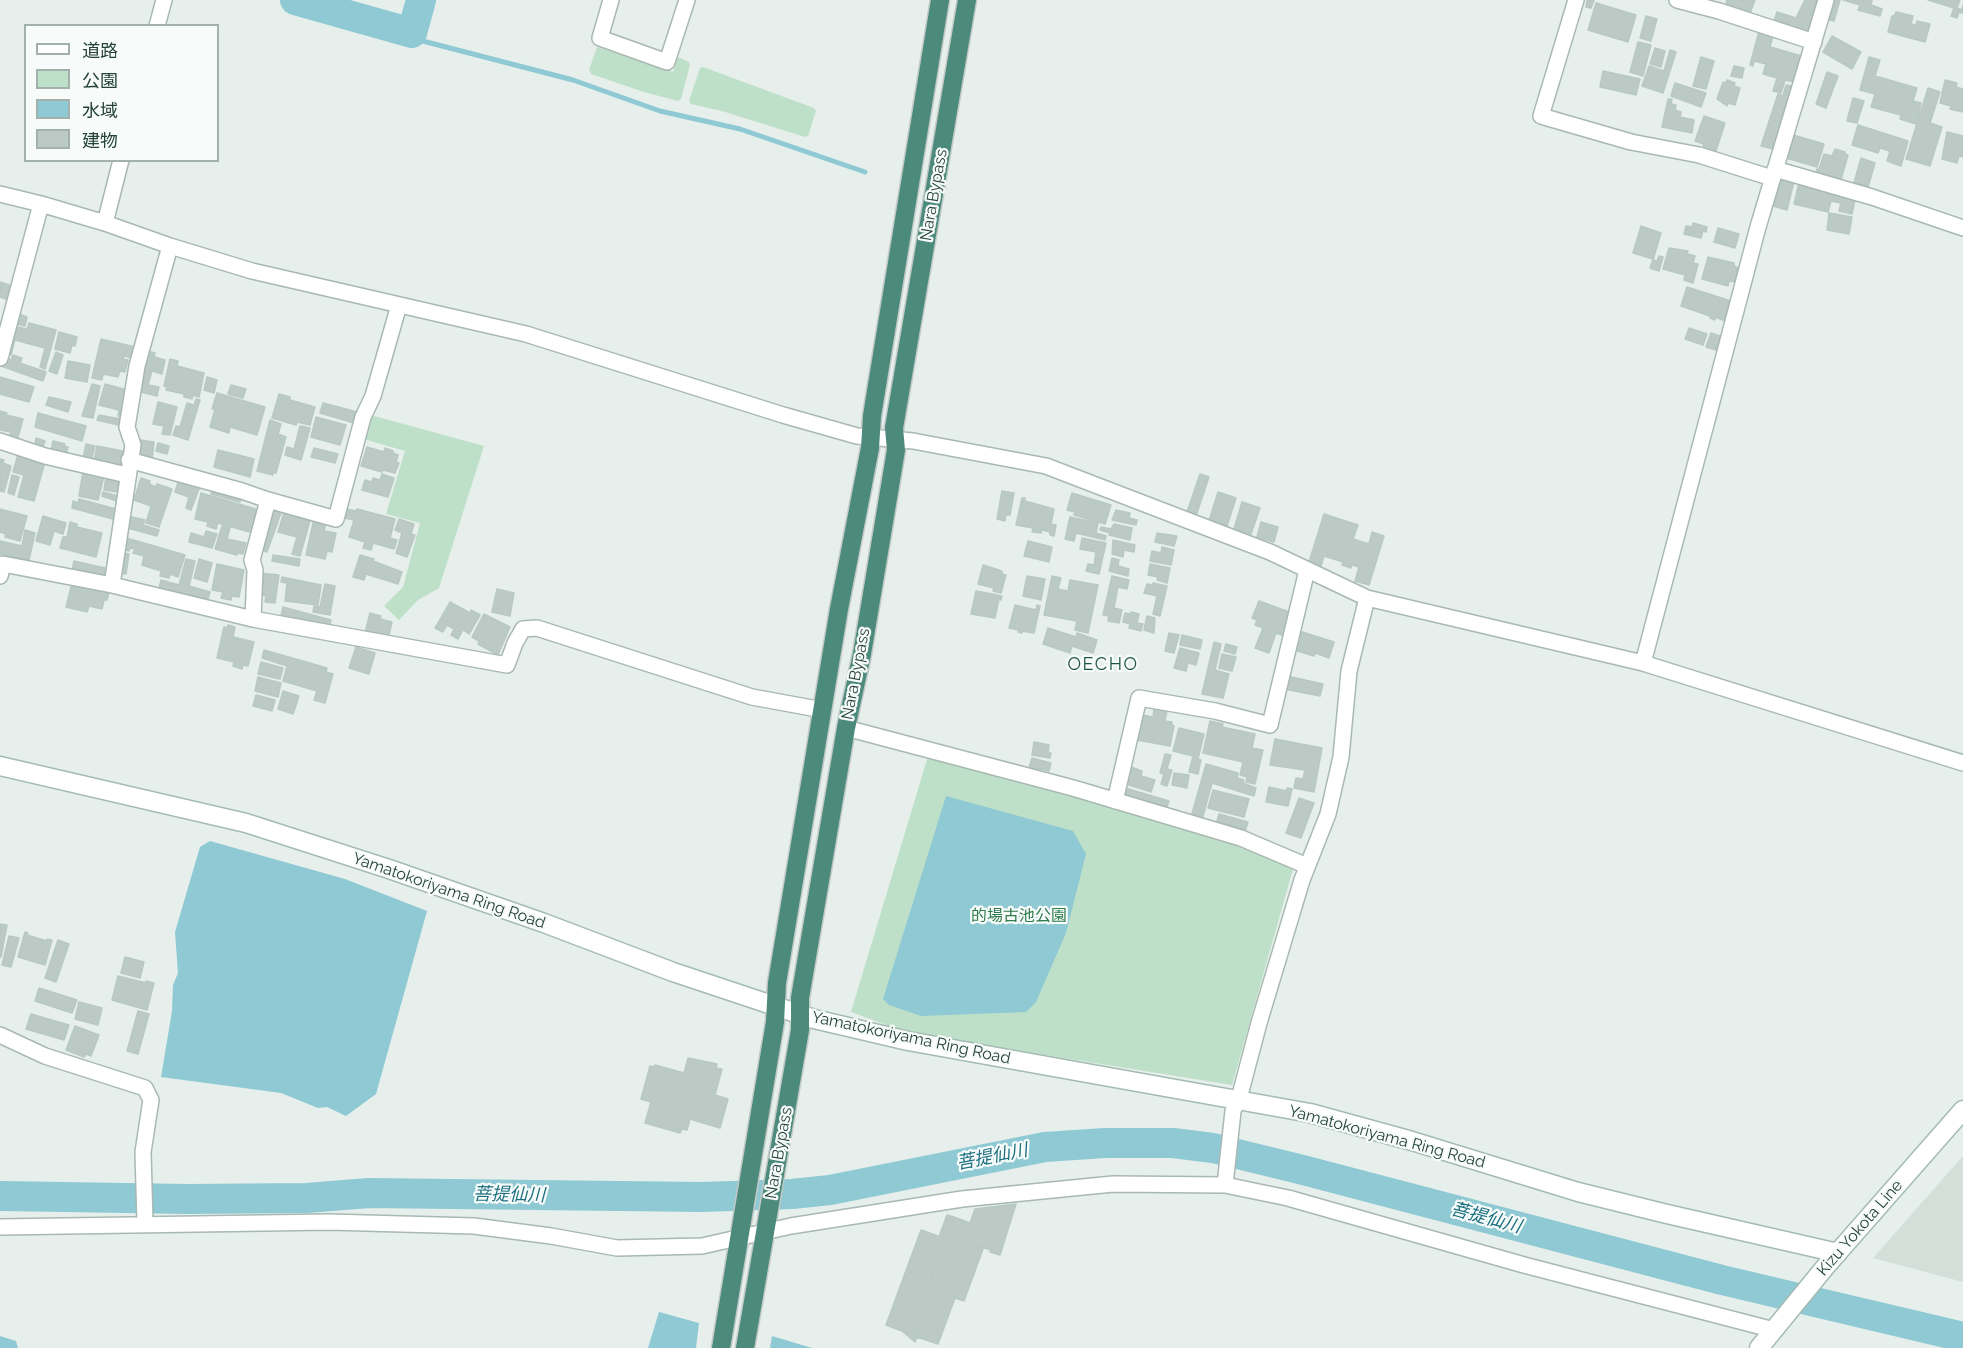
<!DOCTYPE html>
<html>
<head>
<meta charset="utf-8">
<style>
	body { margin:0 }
	#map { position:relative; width:1963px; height:1348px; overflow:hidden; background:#e6efeb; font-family:Raleway,"Noto Sans JP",sans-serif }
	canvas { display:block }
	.legend { position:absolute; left:24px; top:24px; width:195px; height:138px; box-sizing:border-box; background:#f7fbf9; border:2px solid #a3b1ad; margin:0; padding:8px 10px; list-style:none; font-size:18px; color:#24423a }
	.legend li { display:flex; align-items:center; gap:12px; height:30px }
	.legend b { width:30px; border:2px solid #a3b1ad }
</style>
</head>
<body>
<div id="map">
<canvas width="1963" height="1348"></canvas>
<ul class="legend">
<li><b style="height:8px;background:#fff"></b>道路</li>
<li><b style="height:16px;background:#bfe0c8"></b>公園</li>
<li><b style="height:16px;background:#8ec9d4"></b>水域</li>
<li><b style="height:16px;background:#bbcac4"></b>建物</li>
</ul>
</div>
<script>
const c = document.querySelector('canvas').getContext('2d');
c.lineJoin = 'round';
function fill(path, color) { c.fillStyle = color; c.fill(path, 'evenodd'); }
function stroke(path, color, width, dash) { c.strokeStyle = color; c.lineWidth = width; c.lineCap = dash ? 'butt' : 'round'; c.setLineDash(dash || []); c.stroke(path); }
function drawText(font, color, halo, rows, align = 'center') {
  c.font = font + ' Raleway,"Noto Sans JP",sans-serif'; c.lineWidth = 4.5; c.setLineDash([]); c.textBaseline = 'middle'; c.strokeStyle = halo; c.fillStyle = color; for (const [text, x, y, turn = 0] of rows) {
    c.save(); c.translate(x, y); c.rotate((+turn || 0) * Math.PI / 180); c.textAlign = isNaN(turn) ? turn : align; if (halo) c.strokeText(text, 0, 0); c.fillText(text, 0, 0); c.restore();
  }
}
fill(new Path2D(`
	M1963,1156v126l-90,-24z`), '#d4dfda');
fill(new Path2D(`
	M597,47l76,25 5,-15 11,5 1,3 -9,34 -3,2 -34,-9 -53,-18 -2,-4z
	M703,67l111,41 2,3 -8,25 -3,1 -83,-26 -31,-7 -2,-3 11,-33z
	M367,414l117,32 -45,142 -21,12 -19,20 -15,-14 19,-19 17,-64 -34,-9 19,-63 -45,-13z
	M928,756l50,12 263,75 52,26 -61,216 -324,-52 -57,-21z`), '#bfe0c8');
fill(new Path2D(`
	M946,796l127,35 13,23 -20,79 -30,69 -10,10 -105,4 -32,-11 -6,-6z
	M210,841l135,38 82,32 -51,183 -30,22 -19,-9 -9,1 -37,-15 -120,-16 11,-66 1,-26 5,-12 -3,-41 25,-85z
	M659,1312l40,11 -3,25h-48z
	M0,1336l16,5 2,7h-18z
	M772,1336l40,12h-42z`), '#8ec9d4');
stroke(new Path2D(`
	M412,33l7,7 154,40 87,31 80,18 125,43`), '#8ec9d4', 5);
stroke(new Path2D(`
	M295,0l117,33 9,-33
	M0,1196l188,3 119,-1 62,-5 333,4 90,-3 38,-4 215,-43 60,-4h68l40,5 90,22 419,110 241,57`), '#8ec9d4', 30);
const building = new Path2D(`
	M1587,0h7l-3,8 -5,-1z
	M1727,0h28l-6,16 -24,-10z
	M1805,0h14l-12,36 -34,-12 4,-12 19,6z
	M1830,0h10l-6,21 -9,-2z
	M1843,0h29l-1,5 11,4 -2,7 -22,-6 2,-5z
	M1928,0h32l-3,8 5,2 1,-5v8l-4,-1 -2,6 -6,-2 3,-8z
	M1596,3l40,12 -8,27 -40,-12z
	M1896,12l17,4 -2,8 5,1 1,-4 13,3 -5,18 -37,-10 4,-16h2z
	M1646,16l11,3 -6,22 -11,-3z
	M1759,31l14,4 -3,12 32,9 -7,26 -10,-2 -4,13 -8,-2 4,-13 -14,-4 3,-10 -12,-3 -1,5 -3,-1z
	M1832,36l29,16 -9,17 -29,-17z
	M1638,42l13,3 -8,31 -13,-4z
	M1655,48l10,3 -4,16 -11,-3z
	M1670,50l6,2 -13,41 -21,-7 7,-20 15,5z
	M1701,57l13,4 -8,28 -13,-3z
	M1869,57l11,3 -5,16 42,12 -4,13 8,2 -5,21 -16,-5 1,-4 -30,-8 4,-13 -15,-4z
	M1734,66l10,2 -2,10 -11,-2z
	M1603,71l37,8 -4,16 -36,-8z
	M1827,72l11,4 -12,32 -10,-4z
	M1727,80l8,3 -1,3 6,2 -5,17 -7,-2 -1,3 -10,-7 6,-17 3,1z
	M1945,80l12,3 -1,4 7,2v23l-13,-3 1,-3 -11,-3z
	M1675,83l31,10 -5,14 -30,-11z
	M1786,85l9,2 -18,63 -16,-4 17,-52 5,2z
	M1928,88l12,4 -10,31 12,4 -12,39 -24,-7z
	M1853,98l11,3 -7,22 -10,-2z
	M1668,99h4l-1,5 5,1 -1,5 6,2 -1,5 14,3 -2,13 -30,-6z
	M1704,116l21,7 -9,28 -13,-5 1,-2 -9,-3z
	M1858,125l50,16 -7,25 -14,-5 3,-10 -10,-3 -2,5 -26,-8z
	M1947,132l16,4v21l-4,-1 -2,7 -15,-4z
	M1793,135l31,9 -7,23 -31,-9z
	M1835,149l10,3v2l3,1 -8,28 -25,-8 2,-6h2l5,-15 8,2z
	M1861,158l14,5 -7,24 -14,-4z
	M1780,177l14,4 -7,29 -14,-4z
	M1799,183l57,12 -4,19 -13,-3 2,-8 -10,-2 -3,11 -34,-8z
	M1829,213l23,4 -3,17 -22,-4z
	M1693,223l14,4 -1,5 -3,-1 -2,7 -17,-4 2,-8 6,1z
	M1641,226l20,7 -8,27 4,1 2,-5 4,1 -4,14 -9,-3 3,-9 -20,-6z
	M1718,228l21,6 -4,14 -21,-6z
	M1669,248l19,3 -1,3 8,2 -2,7 5,1 -5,19 -9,-3 1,-5 -22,-6z
	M1708,257l26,6v3l4,2 -3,14 -6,-1 -1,5 -26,-7z
	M0,282l12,4 -4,14 -8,-3z
	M1687,287l44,14 -6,20 -10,-4v3l-5,-2v-2l-29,-10z
	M16,313l11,4 -2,9 -12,-3z
	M29,323l27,7 -11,39 -5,-2 5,-19 -30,-8 -4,15 -6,-1 8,-28 14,3z
	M1689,328l18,6 -4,11 -18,-6z
	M59,332l18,5 -2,9 -3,-1 -2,8 -15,-4z
	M1711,333l9,3 -4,14 -10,-3z
	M101,339l34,8 -2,11 -9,-2 -1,3 5,1 -3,12 -5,-1 -2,6 -15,-3 -1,6 -10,-2z
	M147,351l8,2 -1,4 11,3 -3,14 -10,-3 -4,14 11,2 -2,9 -20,-5z
	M56,352l7,3 -6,19 -8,-3z
	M13,355l9,3 -2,5 26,9 -3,9 -42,-15 3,-9 7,3z
	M170,359l8,2 -1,5 27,7 -5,24 -6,-2 -1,4 -8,-2v-3l-18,-4 1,-3 -3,-1z
	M68,361l22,4 -3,17 -22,-4z
	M0,377l34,10 -5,15 -29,-8z
	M207,377l10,3 -3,13 -10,-3z
	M92,384l8,2 -7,32 -11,-2z
	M105,384l22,6 -7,27 -2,-1 1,-6 -20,-5z
	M231,385l15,4 -3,9 -15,-4z
	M217,393l48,14 -8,28 -27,-8 -1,6 -19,-6 5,-18h-3z
	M279,394l11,3v3l25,7 -5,18 -13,-3 -1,3 -24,-7z
	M49,397l22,5 -3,10 -22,-7z
	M196,399l4,1 -12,40 -15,-5 3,-9 4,1 7,-24 7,2z
	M158,402l19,5 -7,28 -8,-1 2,-8 -11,-2z
	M323,403l34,9 -3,11 -34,-10z
	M0,411l7,2 -1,2 17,4 -6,22 -8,-2 2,-7 -11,-2z
	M38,413l48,13 -4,15 -47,-14z
	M99,415l21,4 -2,6 -21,-5z
	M316,417l30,8 -6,20 -29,-8z
	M270,420l11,4 -3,10 8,3 -10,36 -3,-1v3l-16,-4z
	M300,426l10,2 -9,32 -16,-5 2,-8 7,2z
	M36,438l9,3 -2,6 -8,-3z
	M140,440l14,2 -2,18 -14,-2z
	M53,441l12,3 -1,2 4,1 -2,7 -15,-3z
	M158,443l11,3 -2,8 -11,-3z
	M86,444l9,2 -4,15 -8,-2z
	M97,446l26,5 -3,15 -26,-5z
	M367,447l17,5 1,-4 8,3v2l5,2 -2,7 3,1 -4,10 -12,-3 -1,2 -21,-6z
	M314,448l24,6 -3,9 -24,-6z
	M218,450l36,9 -4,18 -36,-10z
	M18,454l27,8 -11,39 -16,-4 6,-22 -11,-3z
	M0,459l4,1 -1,3 8,3 -7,26 -4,-1z
	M83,471l21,5 -6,24 -19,-4z
	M382,474l12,4 -6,19 -26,-7 3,-10 7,2 1,-4 7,2z
	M1200,474l9,3 -13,39 -9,-4z
	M12,475l7,2 -5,18 -6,-2z
	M106,476l13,3 -2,13 -13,-2z
	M141,478l9,3 -1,3 7,3 1,-3 15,5 -13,38 -13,-4 5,-17 -17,-6z
	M179,479l21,7 -9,24 -5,-2 3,-11 -14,-5z
	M213,488l29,9 -2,5 -29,-8z
	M1002,491l12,2 -4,22h-4l-1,6 -8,-2z
	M103,492l15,4 -1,5 -15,-5z
	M1218,492l18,6 -9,28 -18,-5z
	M201,493l58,17 -6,23 -35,-10 -2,6 -9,-3 1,-4 -13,-3z
	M1072,493l39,12 -6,19 -31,-9 1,-3 -8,-2z
	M1022,498h3v3l29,8 -3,15 5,1 -2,11 -4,-1v-3l-8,-2 -1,3 -9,-1 1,-4 -17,-3z
	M79,499l37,10 -3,10 -41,-11 1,-7 5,2z
	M1242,502l18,6 -9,26 -17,-5z
	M0,509l27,7 -7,25 -15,-4 1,-3 -6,-2z
	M346,509l10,2 1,-2 38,10 -5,19 7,2 -3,9 -21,-6 -2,7 -8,-2 2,-6 -16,-5 5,-17 -14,-3z
	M273,510l8,3 -14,39 -4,-1 4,-12 -4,-2z
	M1116,510l14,3 -1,5 8,2 -1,5 -24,-5z
	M284,512l27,5 -11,39 -8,-2 5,-17 -19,-5z
	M1324,514l34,11 -5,14 16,5 3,-12 12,4 -15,49 -14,-4 4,-14 -7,-2 -1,3 -9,-3 1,-3 -19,-6 -3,10 -12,-4z
	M43,516l23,7 -3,11 -9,-3 -4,14 -14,-4z
	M128,516l17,4 -2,5 16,5 -2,6 -33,-9z
	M1070,517l28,6 -2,10 10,3 -1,4 -29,-7 -2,8 -9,-2z
	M314,519l12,3 -2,9 12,2 -4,19 -5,-1 -2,8 -19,-4z
	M399,519l15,5 -3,10 4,1 -8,22 -11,-4 6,-20 -7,-3z
	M70,522l7,2v3l25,6 -6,24 -36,-9 3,-11h4z
	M1261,522l17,5 -4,15 -17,-5z
	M1114,524l18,4 -2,12 -21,-5 1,-2 -10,-3 1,-3 10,2z
	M222,526l8,2 -3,11 19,4 -3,11 -5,-1 -1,2 -22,-6z
	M25,530l10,3 -6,27 -29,-6v-13l22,5z
	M206,531l11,3 -5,14 -23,-6 2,-9 13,4z
	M1157,533l20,3 -3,10 -19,-4z
	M123,537l62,18 -7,22 -8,-3 -1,4 -9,-2 1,-5 -19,-6 2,-9 -11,-3 2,-4 -5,-1 -1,3 -7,-2z
	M1082,538l24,5 -7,31 -13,-3 2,-7 6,1 2,-13 -16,-3z
	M1113,540l22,5 -1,7 -10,-2 -1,7 -11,-3z
	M1028,541l24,6 -3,15 -25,-6z
	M1162,547l12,3 -3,15 -21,-4 2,-10 9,2z
	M119,552l10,2 -3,20 -9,-1z
	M273,555l27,4 -1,7 -27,-5z
	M360,555l14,4 -1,2 29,11 -4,12 -32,-10 -2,6 -11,-3z
	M1112,558l7,2 -1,6 11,3 -1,7 -19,-5z
	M186,559l9,2 -6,25 21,6 -3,10 -48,-13 2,-9 18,5z
	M199,559l13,4 -5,19 -13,-4z
	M74,561l31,7 -2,10 -31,-7z
	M217,564l27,6 -5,27 -7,-1 -1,4 -10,-2 2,-6 -11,-2z
	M1150,564l20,4 -3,15 -10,-3 1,-3 -10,-2z
	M983,565l19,6v3l4,1 -5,18 -8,-2 1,-3 -16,-4z
	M260,573l19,2 -4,28 -10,-1 1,-6 -6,-1 2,-19h-2z
	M1027,576l18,3 -4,21 -18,-4z
	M1052,576l9,2 -3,11 10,2 2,-11 28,5 -10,48 -13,-3 2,-9 -33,-6z
	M1112,576l17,4 -2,9 -9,-2 -4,21 8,2 -3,13 -11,-2 1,-5 -6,-1z
	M282,577l39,8 -3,20 -33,-4 2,-18 -6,-1z
	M72,583l37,9 -2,8h-3l-2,9 -13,-3 -2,6 -21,-5z
	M1153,583l14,3 -7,30 -7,-2 4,-18 -13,-3 3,-9 6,1z
	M325,584l10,2 -5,29 -17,-3 1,-6 6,1z
	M497,589l17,4 -4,23 -18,-4z
	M976,591l26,5 -1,4 -2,-1 -4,19 -24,-4z
	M1259,601l33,12 -8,23 -8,-3 -7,20 -14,-5 8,-20 -8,-3 2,-5 -5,-2z
	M450,602l20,11 1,-3 9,5 -11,19 -6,-4 -5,9 -7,-4 3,-6 -7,-4 -4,7 -8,-4z
	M1015,605l21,5 1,-5 3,1 -6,27 -12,-2v2l-4,-1 1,-2 -10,-2z
	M283,607l48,13 -2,8 -48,-12z
	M1131,612l8,2 -2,9 6,1 -2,7 -12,-3 1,-4 -7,-2 2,-9 6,1z
	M370,613l11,3 -1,3 12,3 -4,17 -23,-6z
	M484,614l26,13 -12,28 -20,-11 1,-3 -7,-4z
	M1147,616l8,2 -1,15 -10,-3z
	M228,625l7,2 -2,10 21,5 -6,24 -5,-1 -1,4 -9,-3 1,-4 -17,-4 7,-31 3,1z
	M1048,628l28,9 1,-4 20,7 -4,13 -21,-7 -2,7 -27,-9z
	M1299,631l35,11 -5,16 -14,-5 -1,3 -20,-6z
	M1169,633l10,2 -5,18 -9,-2z
	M1182,635l20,5 -2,9 -20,-4z
	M1214,642l7,2 -6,26 14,4 -6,24 -21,-4z
	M1226,644l11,3 -2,7 -11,-3z
	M356,647l19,6 -6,21 -20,-6z
	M1180,648l19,5 -3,12 -8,-2 -2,8 -12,-3z
	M264,650l63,18 -1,4 7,2 -8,29 -11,-3 3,-9 -34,-10 4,-15 -25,-8z
	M1222,654l14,3 -4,14 -13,-3z
	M261,662l22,6 -3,11 -22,-5z
	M1287,676l36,8 -3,12 -36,-7z
	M258,677l23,6 -3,14 -23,-6z
	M283,691l16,5 -6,18 -15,-5z
	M256,695l19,5 -3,11 -19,-5z
	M1154,709l13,2 -2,10 7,1v3l2,1 -4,20 -33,-6 5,-25 11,2z
	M1210,721l13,3 -1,3 33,7 -3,14 11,2 -8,34 -9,-2 1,-5 -7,-2 3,-13 -40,-9z
	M1179,728l25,6 -6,25 3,1 -3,14 -9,-2 4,-16 -20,-5z
	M1275,739l47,9 -8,44 -20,-4 2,-10 7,1 2,-9 -35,-5z
	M1034,742l15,3 -1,8h3l-1,5 -18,-3z
	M1165,754l6,1 -4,14 5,1 -5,16 -6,-2 3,-10 -4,-1z
	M1032,758l19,5 -2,8 -9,-2 -1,5 -11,-3z
	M1206,764l32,9 -1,5 7,2 -1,3 13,5 -2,8 -42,-13 -10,37 -11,-3z
	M1131,767l11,4 -1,5 14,4 -4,12 -25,-8z
	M1174,773l15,2 -2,13 -15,-3z
	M1269,787l18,4v-3l5,1 -4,17 -22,-4z
	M1125,788l44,13 -3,9 -43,-13z
	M1213,790l36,9 -5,18 -36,-9z
	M1299,798l15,5 -13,35 -15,-5z
	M1219,814l29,8 -3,10 -29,-7z
	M0,924l7,1 -6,32h-1z
	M25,932l3,1 -1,2 20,6v-2l5,1 -7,25 -27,-8z
	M9,936l10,2 -8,29 -9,-2z
	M58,940l11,4 -13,38 -11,-4z
	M125,957l19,5 -4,16 -19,-5z
	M118,976l28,7v-2l8,2 -7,27 -35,-10z
	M39,988l38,12 -5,13 -37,-12z
	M79,1002l23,6 -4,17 -23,-6z
	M138,1011l11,3 -11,40 -11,-3z
	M31,1014l38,11 -5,15 -38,-11z
	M75,1026l24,9 -8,21 -5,-2 -2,3 -18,-7z
	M688,1058l29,6 -1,4 6,1 -7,26 13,4 -8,29 -30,-9 -3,11 -5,-1 -2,4 -35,-10 6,-21 -10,-3 9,-33 4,1 1,-2 29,8z
	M1016,1204l-16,51 -10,-3 1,-2 -28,-8 12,-33z
	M947,1215l7,2 -8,22 -7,-2z
	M954,1217l16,6 -7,19 20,7 -19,52 -9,-3 -17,46 -21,-7 2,-3 -7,-3z
	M921,1230l25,9 -34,92 7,3 -4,8 -13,-11 -16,-6z`);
fill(building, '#bbcac4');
stroke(building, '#b8c9c2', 1.5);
const minor = new Path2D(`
	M611,0l-11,38 67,24 20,-62
	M1576,0l-35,116 90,26 68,13 73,23
	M1677,0l42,11 95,31
	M157,26l7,-26
	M1775,169l97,28 91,31
	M0,194l41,10 64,19 65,23 82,25 274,63 257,81 74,21 56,5 133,25 224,86 97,46 276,65 320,100
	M105,223l16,-63
	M0,358l41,-154
	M0,441l45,15 82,19
	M129,460l113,31 26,9 68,19 27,-102 10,-21 26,-91
	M0,576l3,-12 109,21 141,34 254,46 8,-22 8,-14 14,-1 215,69 71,13
	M112,585l21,-140 -6,-18 10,-61 33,-120
	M253,619l2,-49 -3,-10 16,-60
	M1643,663l115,-436 68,-227
	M846,728l227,60 168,50 66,28
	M1115,801l24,-103 76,13 55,14 37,-155
	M0,1035l45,21 100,32 6,12 -8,52 2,71
	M1225,1185l8,-74 8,-20 18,-68 43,-143 26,-66 13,-57 8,-86 18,-73
	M0,1227l329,-5 145,4 77,10 66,12 85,-2 89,-20 171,-27 151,-15 112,1 63,13 236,67 250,65`);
const secondary = new Path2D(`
	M0,766l246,57 143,46 155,54 129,49 141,47 94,22 402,72 102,28 166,51 89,22 171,39
	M1759,1348l67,-82 137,-156`);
const trunk = new Path2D(`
	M721,1348l54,-326 2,-39 62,-374 31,-161 2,-32 68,-416
	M745,1348l55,-318v-32l46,-270 16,-74 34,-204 -2,-22 73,-428`);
stroke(minor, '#a8b8b2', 18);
stroke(secondary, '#a4bbb3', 21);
stroke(trunk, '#c2cac8', 21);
stroke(minor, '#fff', 15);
stroke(secondary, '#fff', 18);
stroke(trunk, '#4c8a7c', 18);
drawText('16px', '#24423a', '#f7fbf9', [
	["Nara Bypass",934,195,-80],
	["Nara Bypass",856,674,-79],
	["Yamatokoriyama Ring Road",449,891,19],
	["Yamatokoriyama Ring Road",911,1038,12],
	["Yamatokoriyama Ring Road",1387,1137,15],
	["Nara Bypass",779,1153,-80],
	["Kizu Yokota Line",1860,1228,-49]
]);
drawText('16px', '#2d7a4b', '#f7fbf9', [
	["的場古池公園",1019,916]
]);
c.letterSpacing = '1.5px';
drawText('18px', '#1f5548', '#f7fbf9', [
	["OECHO",1103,665]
]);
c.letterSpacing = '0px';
drawText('italic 18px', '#1c6f80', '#f7fbf9', [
	["菩提仙川",992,1157,-11],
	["菩提仙川",509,1195,1],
	["菩提仙川",1486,1218,15]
]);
</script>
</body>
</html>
